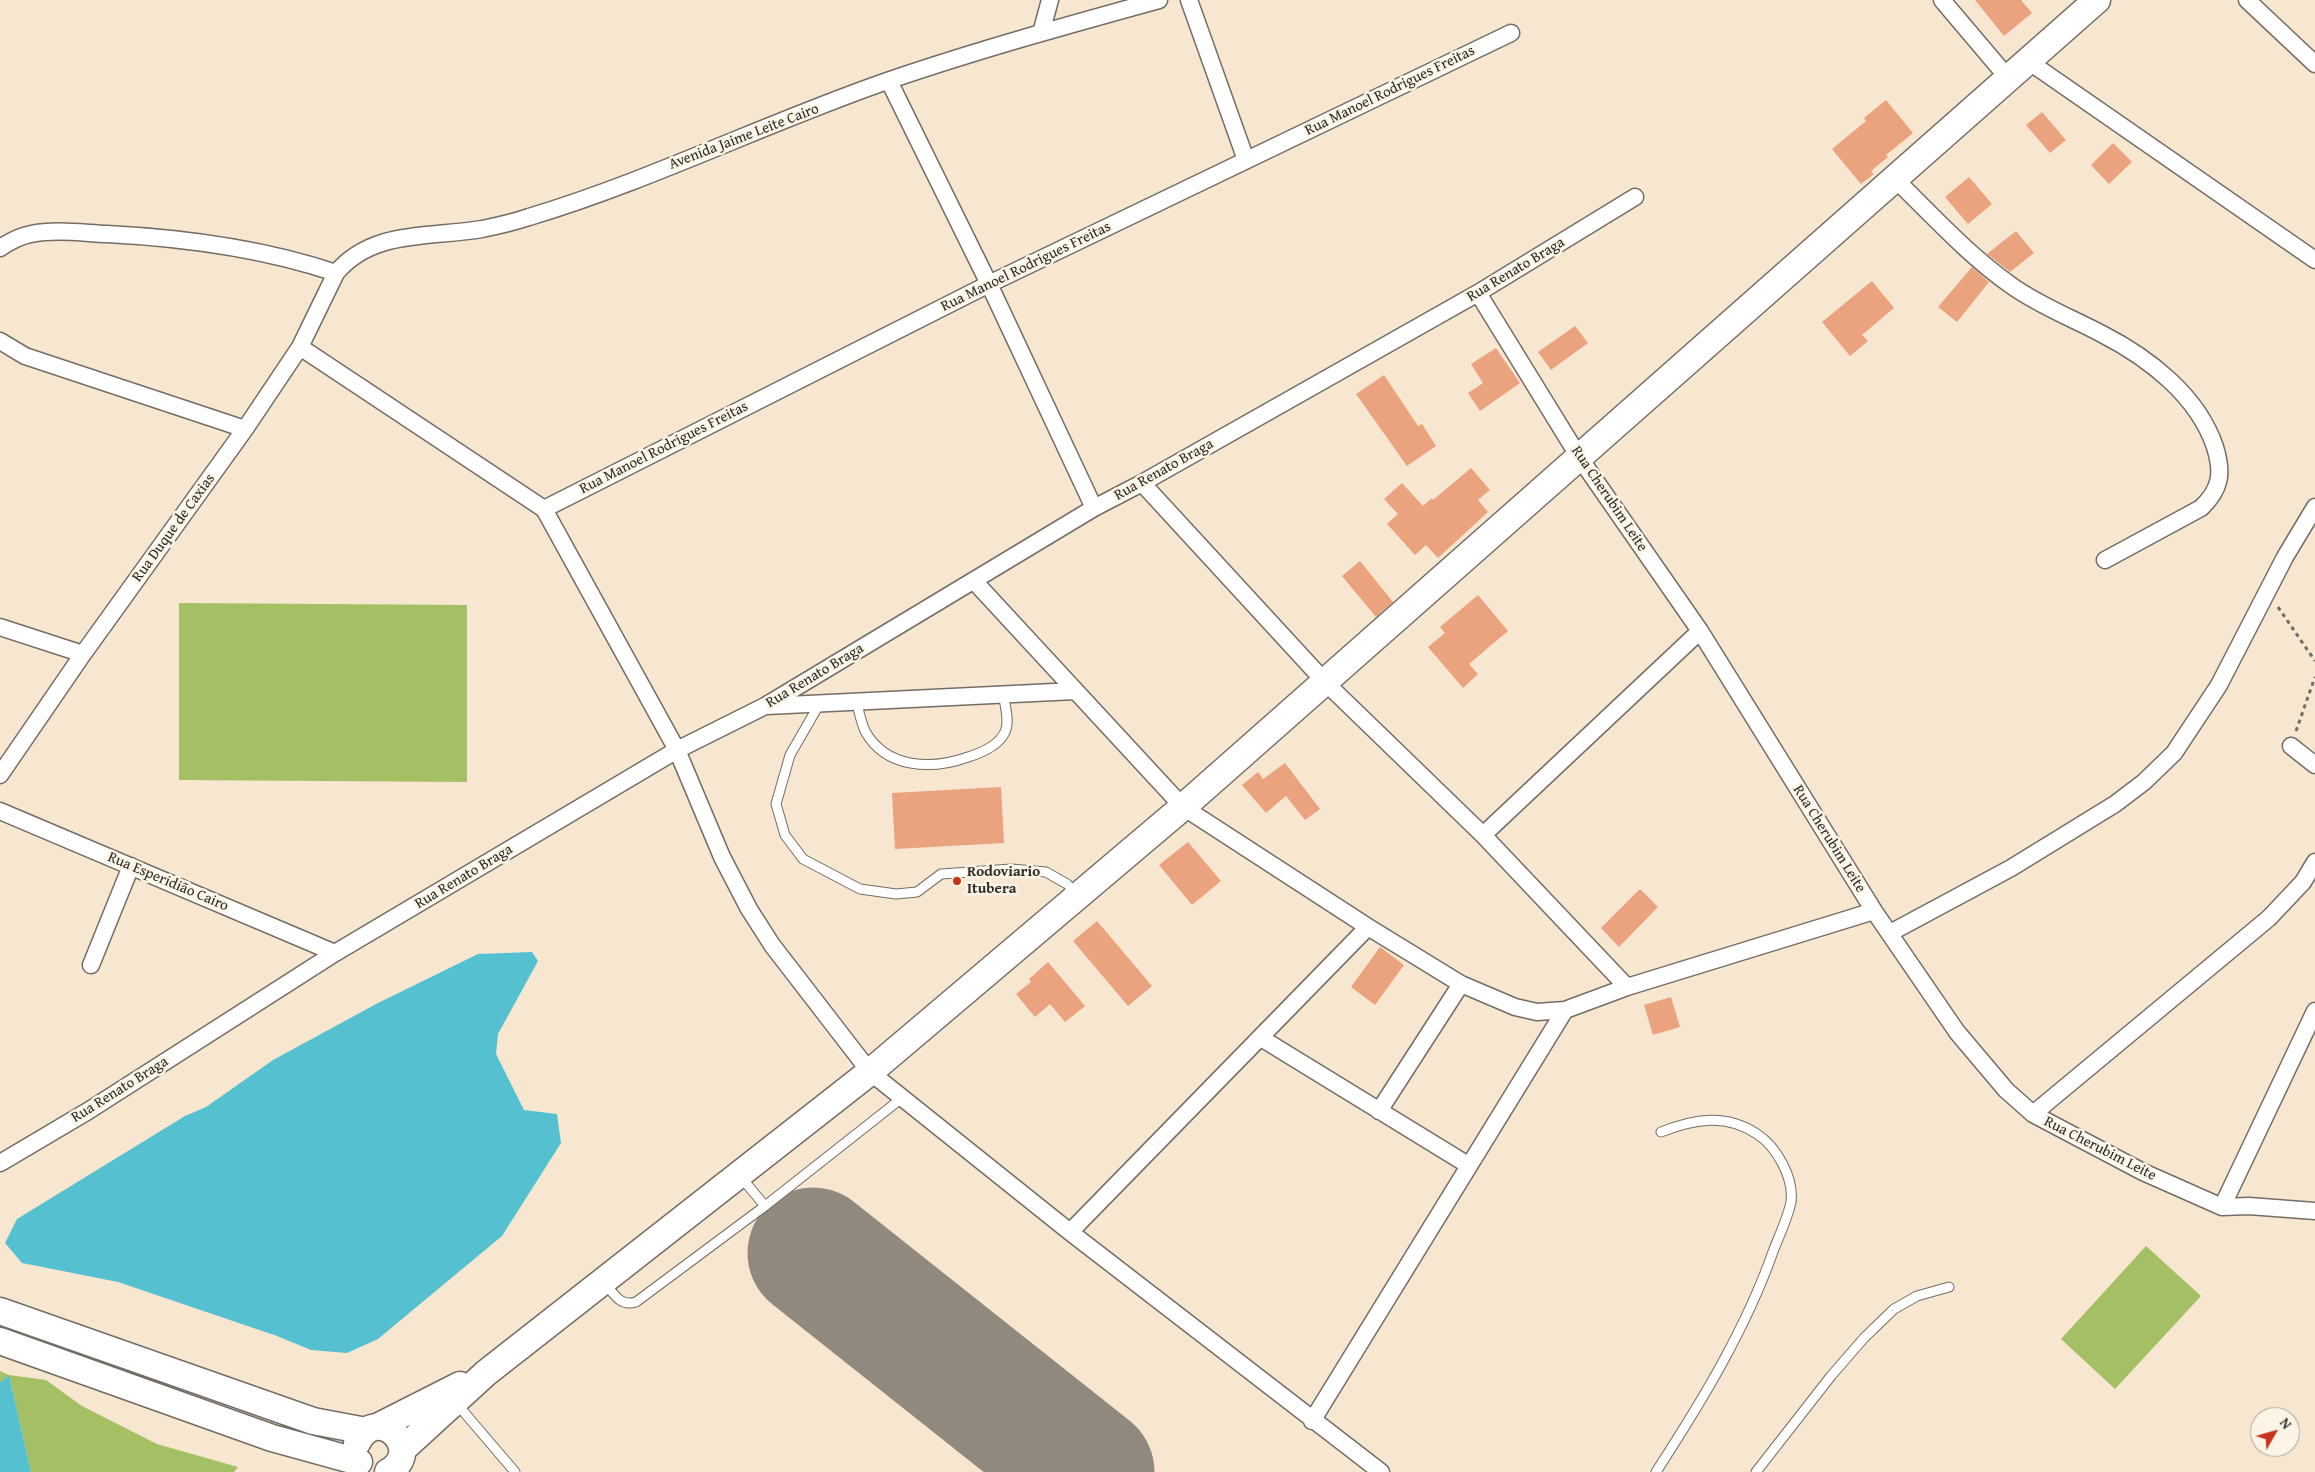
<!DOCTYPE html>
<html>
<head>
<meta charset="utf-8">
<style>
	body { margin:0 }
	#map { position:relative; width:2315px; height:1472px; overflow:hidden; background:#f8e7d0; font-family:"Gentium Book Plus",serif }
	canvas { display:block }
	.north { position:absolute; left:2250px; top:1407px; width:50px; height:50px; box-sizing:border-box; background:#fcf5e5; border:1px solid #a8a49b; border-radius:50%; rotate:52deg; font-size:14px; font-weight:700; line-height:20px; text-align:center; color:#2b2b2b }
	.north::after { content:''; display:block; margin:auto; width:18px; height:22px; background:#c8321e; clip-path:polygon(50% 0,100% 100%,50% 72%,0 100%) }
</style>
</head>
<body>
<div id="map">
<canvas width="2315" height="1472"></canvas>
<div class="north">N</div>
</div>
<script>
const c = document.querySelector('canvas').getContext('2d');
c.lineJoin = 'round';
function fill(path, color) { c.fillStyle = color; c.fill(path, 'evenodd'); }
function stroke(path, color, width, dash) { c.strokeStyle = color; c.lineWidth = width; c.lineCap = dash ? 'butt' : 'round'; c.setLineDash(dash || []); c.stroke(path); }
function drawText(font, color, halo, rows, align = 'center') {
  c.font = font + ' "Gentium Book Plus",serif'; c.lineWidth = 5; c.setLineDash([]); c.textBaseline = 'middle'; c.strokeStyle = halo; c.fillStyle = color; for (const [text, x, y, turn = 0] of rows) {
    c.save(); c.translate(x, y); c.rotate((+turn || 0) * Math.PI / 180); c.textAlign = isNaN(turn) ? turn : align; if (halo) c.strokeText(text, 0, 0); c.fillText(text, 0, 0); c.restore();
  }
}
fill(new Path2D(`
	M179,603l288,2v177l-288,-2z
	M2146,1246l55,50 -86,93 -54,-50z
	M0,1371l9,4 37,5 36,26 75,38 81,23 -4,5h-203l-22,-97 -9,8z`), '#a5bf64');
fill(new Path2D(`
	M532,952l6,9 -40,73 -2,20 28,56 33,4 4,29 -59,93 -124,103 -31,14 -36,-3 -34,-14 -159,-54 -96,-19 -17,-20 12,-24 168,-103 21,-9 67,-47 105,-57 100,-49z
	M9,1375l22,97h-31v-89z`), '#55c0d0');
stroke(new Path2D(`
	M813,1253l276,219`), '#92897e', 131);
fill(new Path2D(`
	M1975,0h46l11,13 -28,23z
	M1886,100l27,33 -27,22 2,2 -17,14 3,3 -13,10 -29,-35 34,-28 -2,-3z
	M2042,112l24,28 -16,13 -24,-28z
	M2113,143l19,19 -23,22 -18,-19z
	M1969,177l23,27 -24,20 -23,-27z
	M2016,231l18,22 -24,19 -23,-18z
	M1972,267l17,15 -32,40 -19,-15z
	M1872,281l22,27 -32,27 6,6 -18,15 -28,-34z
	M1575,326l13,17 -37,27 -13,-18z
	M1496,348l24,35 -40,28 -12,-18 15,-10 -12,-19z
	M1384,375l34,51 4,-2 14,22 -29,20 -51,-72z
	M1471,468l19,22 -12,10 10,12 -50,46 -12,-13 -11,10 -28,-31 11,-10 -14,-15 18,-16 21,23 9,-8 1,2z
	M1360,561l33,41 -17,15 -34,-41z
	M1478,595l30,36 -39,33 9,10 -15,14 -35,-41 17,-14 -5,-6z
	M1285,763l35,46 -15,11 -19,-24 -20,17 -24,-28 16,-13 5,7z
	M1001,787l3,56 -109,6 -3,-56z
	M1188,842l33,39 -29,24 -33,-40z
	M1640,889l18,18 -39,40 -18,-19z
	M1097,921l55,65 -24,20 -55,-65z
	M1380,947l24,18 -29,40 -24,-18z
	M1048,962l37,44 -20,16 -15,-18 -15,13 -19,-23 15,-12 -2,-3z
	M1671,997l9,30 -27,8 -9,-30z`), '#eaa27f');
const lane = new Path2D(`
	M856,701c3,10 5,21 9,30 21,38 67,39 103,26 13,-4 31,-12 37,-25 5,-10 0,-27 -2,-38
	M820,703l-30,52 -14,49 9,31 18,24 57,30 36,5 21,-2 24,-18 70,-5 35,3 21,12 11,11
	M740,1176l25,30
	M605,1283c9,11 15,24 31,19l129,-96 137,-108
	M457,1404l58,68
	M1656,1472c46,-71 90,-143 118,-223 6,-15 14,-32 17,-47 3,-24 -14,-55 -34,-68 -31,-21 -63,-15 -96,-2
	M1756,1472l75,-96 33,-38 30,-29 23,-13 32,-9`);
const street = new Path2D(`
	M1189,0l57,160
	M1942,0l66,78
	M2247,0l68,64
	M1041,33l9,-33
	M2028,61l287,199
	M889,81l100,203 105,224
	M1894,178c38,37 75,78 118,108 28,20 60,32 90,48 47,24 96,62 113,113 8,26 6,42 -14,61l-96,52
	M0,248c9,-6 20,-12 31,-14 24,-5 52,-1 76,0 78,4 155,14 229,39
	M1478,293l101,164 121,174 174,280 83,121 49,58 27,24 110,58 79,35 27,-1 66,5
	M0,341l25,15 220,73
	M300,347l244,162 133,241 45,107 27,52 23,36 98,127 200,160 311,240
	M1142,483l184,200 157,152 144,152
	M544,509l445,-225 522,-251
	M974,581l209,226 185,120 93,57 54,23 22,5 28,-2 62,-23 247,-76
	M0,627l83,27
	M767,706l308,-15
	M2291,746l24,19
	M0,775l83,-121 162,-225 55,-82 36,-74c37,-44 94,-35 146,-44 15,-3 32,-7 47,-12 123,-37 239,-95 361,-137 88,-30 178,-55 269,-80
	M0,811l335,142
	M1483,835l217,-204
	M1890,933l121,-65 104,-64 29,-22 30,-29 45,-68 66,-128 30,-50
	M91,965l40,-99
	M1261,1038l207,127
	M1379,1111l82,-127
	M2033,1114l236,-196 34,-36 12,-20
	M0,1163l88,-52 247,-158 342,-203 88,-44 329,-198 48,-25 336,-190 157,-96
	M2222,1207l93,-196
	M1070,1232l298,-305
	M1312,1421l253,-411`);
const primary = new Path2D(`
	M0,1311l313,110 53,10
	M0,1341l272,97 87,24
	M379,1426l81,-41
	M357,1443c21,-42 69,8 31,29
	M403,1449l83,-76 384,-301 313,-265 914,-807`);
stroke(lane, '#736d65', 11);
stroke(street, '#736d65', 19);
stroke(primary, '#736d65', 29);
stroke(new Path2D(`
	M2278,607l37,54
	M2296,731l19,-54`), '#736d65', 3, [4, 4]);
stroke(lane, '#fff', 9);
stroke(street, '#fff', 16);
stroke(primary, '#fff', 26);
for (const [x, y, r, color] of [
	[957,881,5,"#c8321e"]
]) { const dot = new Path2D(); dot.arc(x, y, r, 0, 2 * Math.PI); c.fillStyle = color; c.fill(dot); stroke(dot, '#fcf5e5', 2); }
drawText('15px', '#2b2b2b', '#fcf5e5', [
	["Rua Manoel Rodrigues Freitas",1390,91,-26],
	["Avenida Jaime Leite Cairo",744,137,-21],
	["Rua Manoel Rodrigues Freitas",1026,267,-26],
	["Rua Renato Braga",1516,270,-31],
	["Rua Manoel Rodrigues Freitas",664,448,-27],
	["Rua Renato Braga",1164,470,-29],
	["Rua Cherubim Leite",1609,499,56],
	["Rua Duque de Caxias",174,528,-54],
	["Rua Renato Braga",815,676,-31],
	["Rua Cherubim Leite",1829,839,58],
	["Rua Renato Braga",464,877,-31],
	["Rua Esperidião Cairo",168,882,23],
	["Rua Renato Braga",120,1090,-32],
	["Rua Cherubim Leite",2100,1149,27]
]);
drawText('bold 15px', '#2b2b2b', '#fcf5e5', [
	["Rodoviario",967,872],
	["Itubera",967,889]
], 'left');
</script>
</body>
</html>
